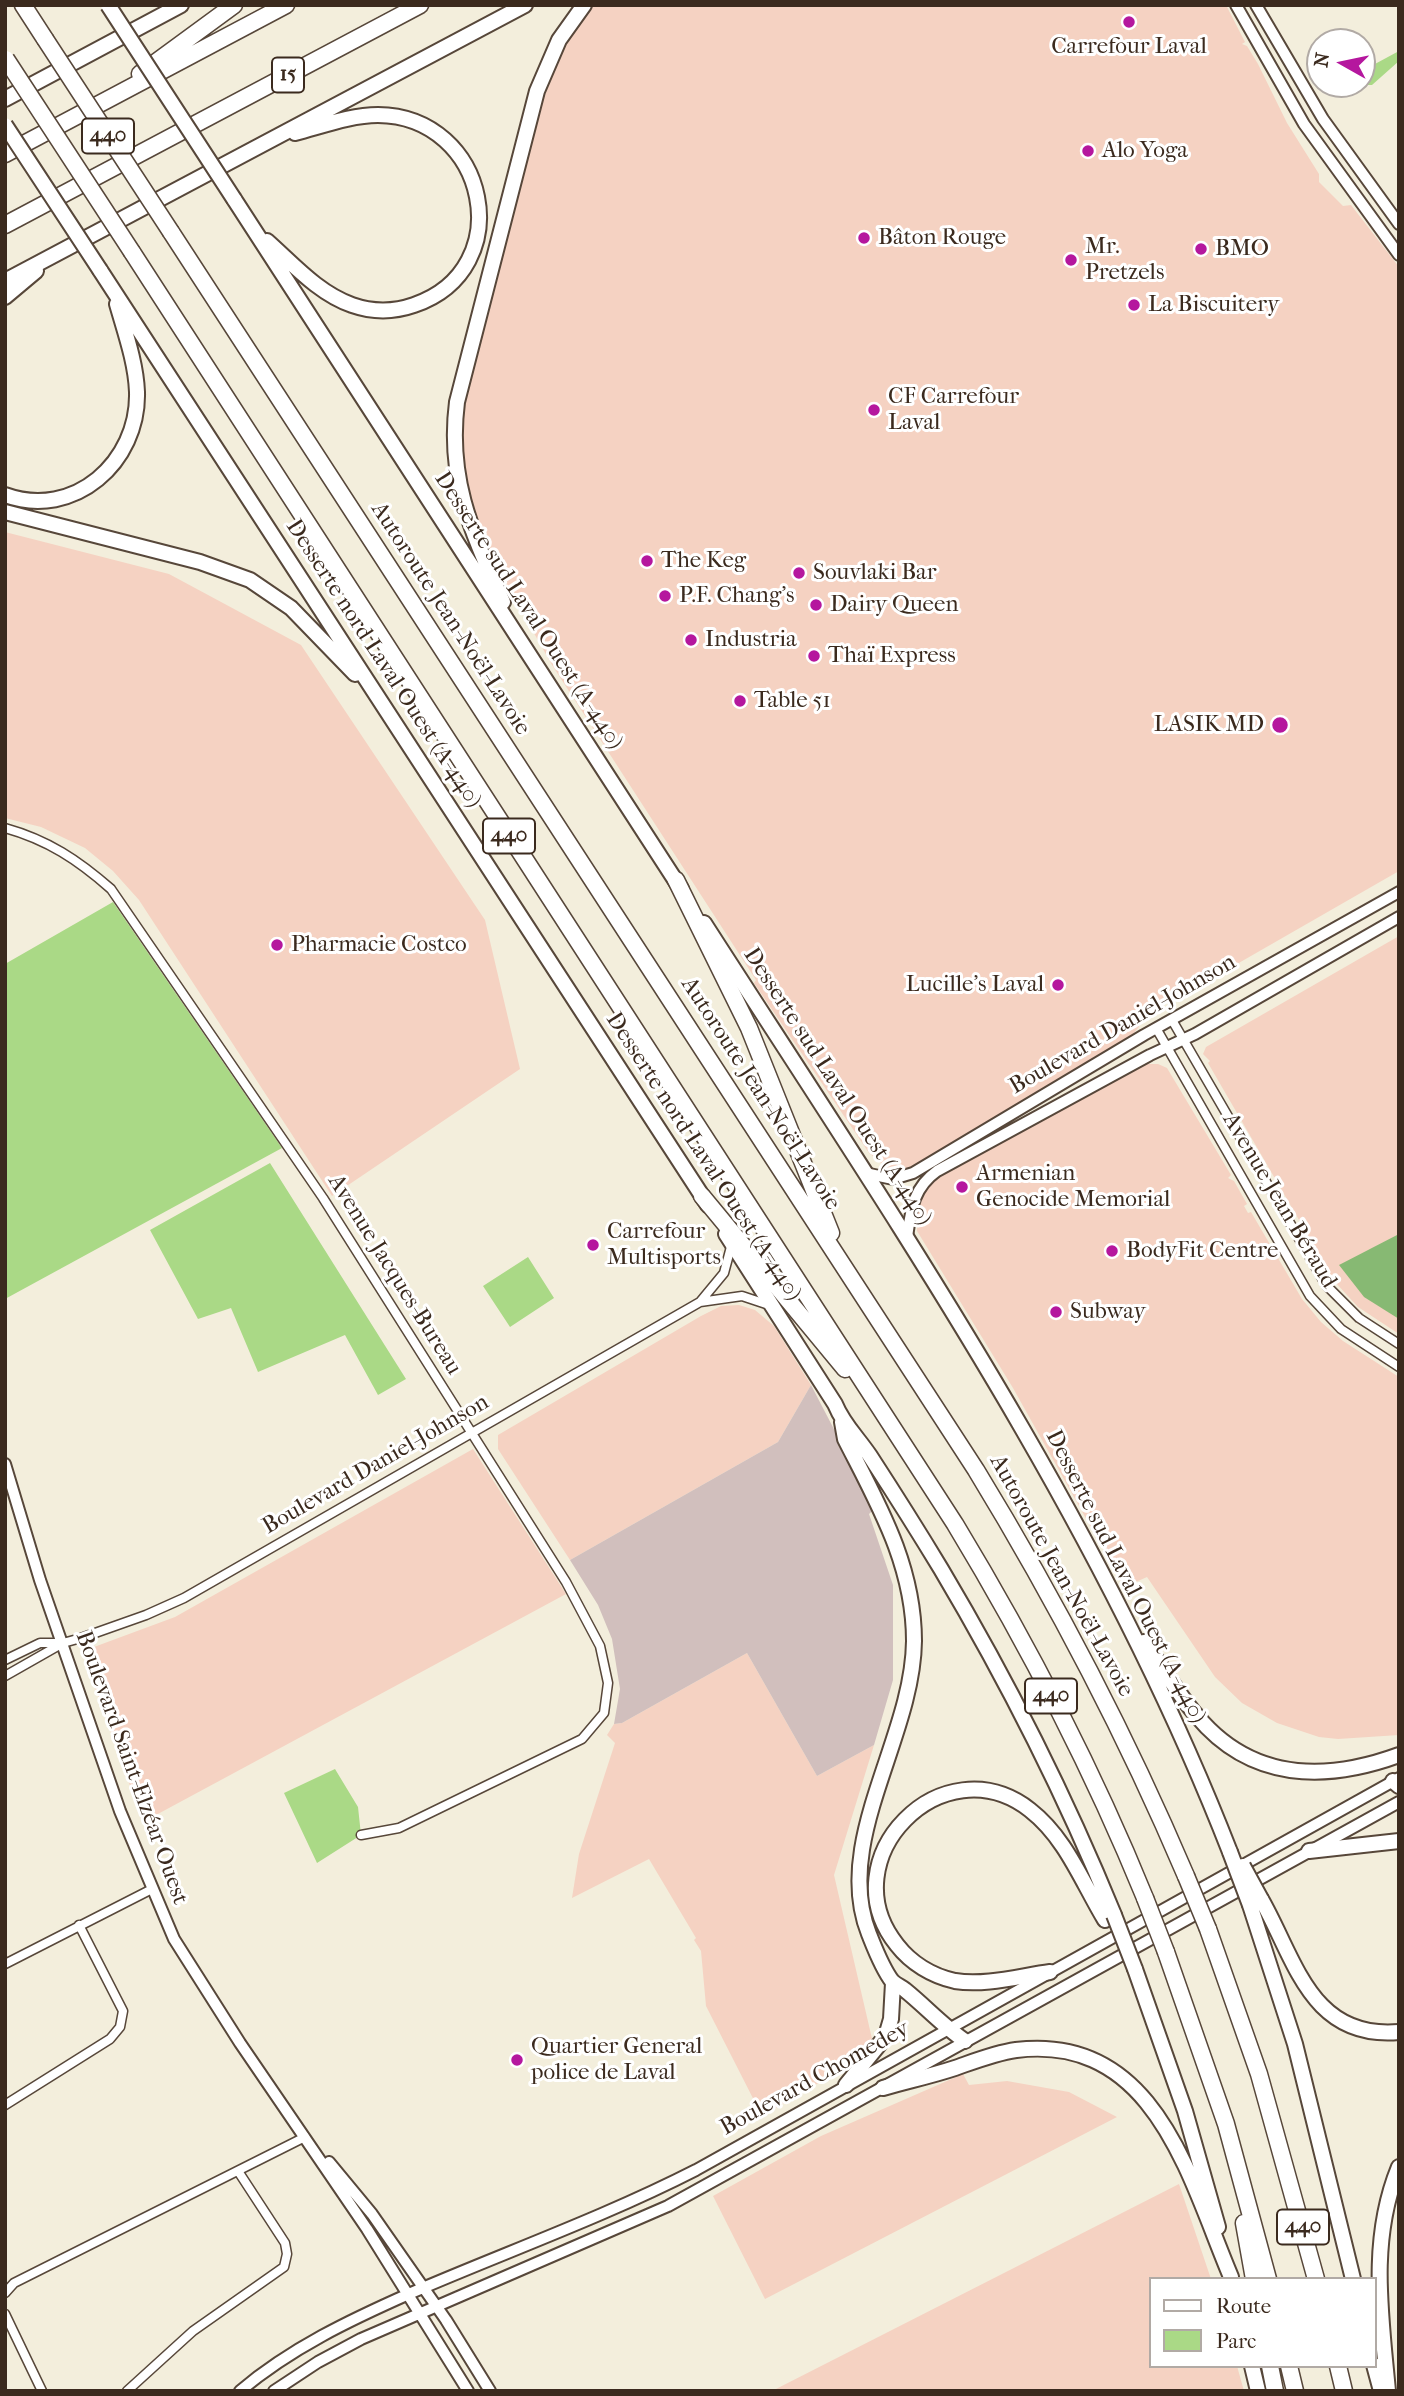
<!DOCTYPE html>
<html>
<head>
<meta charset="utf-8">
<style>
	body { margin:0 }
	#map { position:relative; width:1404px; height:2396px; overflow:hidden; background:#f3eedc; font-family:"IM FELL French Canon",serif }
	canvas { display:block }
	.frame { position:absolute; inset:0; border:7px solid #3b2a1e; pointer-events:none }
	.legend { position:absolute; left:1149px; top:2277px; width:228px; height:91px; box-sizing:border-box; background:#fff; border:2px solid #b1aaa5; margin:0; padding:9px 12px; list-style:none; font-size:21px; color:#3b2a1e }
	.legend li { display:flex; align-items:center; gap:14px; height:35px }
	.legend b { width:35px; border:2px solid #b1aaa5 }
	.north { position:absolute; left:1306px; top:28px; width:70px; height:70px; box-sizing:border-box; background:#fff; border:2px solid #b1aaa5; border-radius:50%; rotate:279deg; font-size:19px; font-weight:700; line-height:28px; text-align:center; color:#3b2a1e }
	.north::after { content:''; display:block; margin:auto; width:24px; height:32px; background:#b5179e; clip-path:polygon(50% 0,100% 100%,50% 72%,0 100%) }
</style>
</head>
<body>
<div id="map">
<canvas width="1404" height="2396"></canvas>
<div class="frame"></div>
<ul class="legend">
<li><b style="height:9px;background:#fff"></b>Route</li>
<li><b style="height:19px;background:#aad986"></b>Parc</li>
</ul>
<div class="north">N</div>
</div>
<script>
const c = document.querySelector('canvas').getContext('2d');
c.lineJoin = 'round';
function fill(path, color) { c.fillStyle = color; c.fill(path, 'evenodd'); }
function stroke(path, color, width, dash) { c.strokeStyle = color; c.lineWidth = width; c.lineCap = dash ? 'butt' : 'round'; c.setLineDash(dash || []); c.stroke(path); }
function drawText(font, color, halo, rows, align = 'center') {
  c.font = font + ' "IM FELL French Canon",serif'; c.lineWidth = 6; c.setLineDash([]); c.textBaseline = 'middle'; c.strokeStyle = halo; c.fillStyle = color; for (const [text, x, y, turn = 0] of rows) {
    c.save(); c.translate(x, y); c.rotate((+turn || 0) * Math.PI / 180); c.textAlign = isNaN(turn) ? turn : align; if (halo) c.strokeText(text, 0, 0); c.fillText(text, 0, 0); c.restore();
  }
}
fill(new Path2D(`
	M590,5h636l19,37 -3,2 5,2 11,18 29,59 32,51v8l24,24 8,-1 48,62v604l-223,128h-7l-28,18 -2,10 -7,8 -226,135 -16,1 -21,-18 -115,-170 2,-3 -204,-315 -74,-131 -15,-49 -3,-70 83,-327 14,-35z
	M5,532l164,42 132,71 184,275 35,149 -188,127 -193,-296 -26,-29 -28,-23 -44,-21 -36,-9z
	M1399,936v398l-41,-27 -23,-25 -127,-219 2,-2 -7,-7 3,-7z
	M1147,1064h11l9,4 64,107 -3,3 6,3 13,23 -3,2 4,7 3,-1 51,87 19,23 22,19 56,36v358l-61,4 -19,-2 -42,-14 -35,-20 -27,-26 -68,-100 -18,8 -2,7 -114,-204 -96,-157 1,-30 11,-17 10,-8z
	M739,1305l16,5 19,16 37,59 -33,57 -208,118 -72,-111v-14l203,-119 20,-10z
	M473,1449l93,145 -423,228 -59,-165 10,-10 81,-30z
	M747,1653l70,123 57,-31 -40,130 39,168 -29,25 -82,48 -56,-110 -5,-55 -7,-11 2,-2 -47,-79 -77,39 7,-44 36,-111 -8,-8 7,-11 8,-1z
	M963,2074l6,11 38,-4 62,11 48,25 -352,182 -52,-103 108,-60z
	M1179,2184l32,95h-61v87h87l7,25h-472z`), '#f5d2c2');
fill(new Path2D(`
	M811,1385l64,123 -6,6 24,71v95l-19,65 -57,31 -70,-123 -125,70 -8,1 6,-35 -8,-50 -14,-34 -28,-45 208,-118z`), '#d1bfbd');
fill(new Path2D(`
	M1399,51v10l-27,24h-11l1,-14z
	M113,902l169,246 -277,151v-335z
	M270,1163l136,216 -28,16 -33,-60 -87,37 -27,-64 -33,11 -48,-89z
	M528,1257l26,41 -44,29 -27,-41z
	M335,1769l23,38 3,28 -44,28 -33,-70z`), '#aad986');
fill(new Path2D(`
	M1399,1234v85l-35,-22 -25,-32z`), '#87b973');
const minor = new Path2D(`
	M5,828c43,12 73,32 106,61l212,309 243,384 34,64 8,37 -4,30 -22,26 -183,89 -38,7
	M1172,1020l154,265 33,33 40,26
	M1156,1028l154,268 31,33 58,38
	M700,1302l42,-6 27,9
	M5,1660l35,-17h23l18,-5 65,-23 38,-17 516,-296 24,-29 8,-30
	M5,1676l58,-33
	M5,1964l147,-75
	M5,2105l105,-66 10,-12 3,-16 -44,-86
	M5,2293l9,-10 291,-146
	M5,2314l37,77
	M127,2391l66,-60 91,-64 3,-13 -2,-11 -47,-72`);
const tertiary = new Path2D(`
	M1236,5l68,119 95,131
	M1256,5l67,114 76,105
	M865,1173l28,6 20,-6 231,-138 255,-143
	M907,1237c4,-27 6,-49 30,-66l213,-116 45,-21 204,-117
	M5,1464l35,116 80,231 54,128 66,104 127,186 101,162
	M329,2162l43,52 74,106 44,71
	M240,2391c51,-43 110,-71 171,-98 95,-41 193,-76 285,-123l703,-392
	M274,2391l44,-29 43,-23 307,-133 731,-404`);
const primary = new Path2D(`
	M5,99l176,-94
	M234,199l447,690
	M267,241c26,23 51,52 85,64 20,7 42,7 62,0 106,-36 74,-189 -36,-190 -27,0 -56,11 -83,18
	M100,270l608,935
	M5,281l520,-276
	M5,297l31,-26
	M5,495c69,25 134,-33 132,-103 -1,-29 -12,-60 -20,-88
	M5,512l195,50 50,18 41,28 64,66
	M503,602c-31,-70 -56,-122 -46,-200l80,-311 22,-51 25,-35
	M704,923c193,300 396,595 526,929
	M726,1234l109,170c8,20 23,34 35,52 24,37 48,75 71,113 66,111 124,226 173,346
	M842,1422l3,17c33,65 69,126 69,202 -1,98 -82,200 -45,293 6,15 13,34 23,47 4,4 9,6 13,9 21,17 38,36 60,51
	M1144,1642c18,24 33,51 53,74 54,65 128,66 202,39
	M1393,1781l6,5
	M1309,1851l90,-10
	M1261,1899c34,59 49,141 138,133
	M1250,1905l45,139 58,235
	M1135,1969l50,142 33,116
	M1050,1972c-30,4 -65,14 -95,9 -23,-5 -44,-18 -58,-36 -69,-86 46,-203 133,-135 36,28 52,72 75,110
	M846,2085l40,-49 5,-17 2,-36
	M883,2088c24,-7 48,-12 72,-20 20,-7 40,-15 61,-18 139,-17 173,128 215,227
	M1374,2365l7,26
	M1252,2366l6,25
	M1388,2391c-7,-77 -19,-151 11,-224`);
const motorway = new Path2D(`
	M23,5l22,34
	M140,74l94,-69
	M5,154l281,-149
	M5,225l415,-220
	M171,232l805,1238c80,131 150,265 210,406
	M132,252l823,1272c72,119 137,244 190,374
	M676,880l73,148 82,205
	M702,1196l143,173
	M1208,1929l51,145 57,205
	M1166,1952l60,172 42,155
	M1244,2223l10,56
	M1270,2366l5,25
	M1289,2366l6,25
	M1338,2366l6,25`);
stroke(minor, '#57473a', 11);
stroke(tertiary, '#57473a', 14);
stroke(primary, '#57473a', 18);
stroke(motorway, '#57473a', 19);
stroke(minor, '#fff', 8);
stroke(tertiary, '#fff', 10);
stroke(primary, '#fff', 14);
stroke(motorway, '#fff', 16);
const primaryBridge = new Path2D(`
	M108,5l126,194
	M5,125l95,145
	M1230,1852l20,53
	M1243,1866l18,33
	M1114,1915l21,54`);
const motorwayBridge = new Path2D(`
	M45,39l126,193
	M6,59l126,193
	M1186,1876l22,53
	M1145,1898l21,54`);
stroke(primaryBridge, '#57473a', 18, []);
stroke(motorwayBridge, '#57473a', 19, []);
stroke(primaryBridge, '#fff', 14);
stroke(motorwayBridge, '#fff', 16);
for (const [x, y, r, color] of [
	[1129,22,7,"#b5179e"],
	[1088,151,7,"#b5179e"],
	[864,238,7,"#b5179e"],
	[1201,249,7,"#b5179e"],
	[1071,260,7,"#b5179e"],
	[1134,305,7,"#b5179e"],
	[874,410,7,"#b5179e"],
	[647,561,7,"#b5179e"],
	[799,573,7,"#b5179e"],
	[665,596,7,"#b5179e"],
	[816,605,7,"#b5179e"],
	[691,640,7,"#b5179e"],
	[814,656,7,"#b5179e"],
	[740,701,7,"#b5179e"],
	[1280,725,9,"#b5179e"],
	[277,945,7,"#b5179e"],
	[1058,985,7,"#b5179e"],
	[962,1187,7,"#b5179e"],
	[593,1245,7,"#b5179e"],
	[1112,1251,7,"#b5179e"],
	[1056,1312,7,"#b5179e"],
	[517,2060,7,"#b5179e"]
]) { const dot = new Path2D(); dot.arc(x, y, r, 0, 2 * Math.PI); c.fillStyle = color; c.fill(dot); stroke(dot, '#fff', 2.5); }
for (const [x, y, w] of [
	[288,75,32],
	[108,136,52],
	[509,836,52],
	[1051,1696,52],
	[1303,2227,52]
]) { const box = new Path2D(); box.roundRect(x - w / 2, y - 17.5, w, 35, 5); c.fillStyle = '#fff'; c.fill(box); stroke(box, '#3b2a1e', 2); }
drawText('bold 21px', '#3b2a1e', null, [
	["15",288,75],
	["440",108,136],
	["440",509,836],
	["440",1051,1696],
	["440",1303,2227]
]);
drawText('23px', '#3b2a1e', '#fff', [
	["Carrefour Laval",1129,47,"center"],
	["Alo Yoga",1102,151],
	["Bâton Rouge",878,238],
	["Mr.",1085,247],
	["Pretzels",1085,273],
	["BMO",1215,249],
	["La Biscuitery",1148,305],
	["CF Carrefour",888,397],
	["Laval",888,423],
	["The Keg",661,561],
	["Souvlaki Bar",813,573],
	["P.F. Chang's",679,596],
	["Dairy Queen",830,605],
	["Industria",705,640],
	["Thaï Express",828,656],
	["Table 51",754,701],
	["LASIK MD",1264,725,"right"],
	["Pharmacie Costco",291,945],
	["Lucille's Laval",1044,985,"right"],
	["Armenian",976,1174],
	["Genocide Memorial",976,1200],
	["Carrefour",607,1232],
	["Multisports",607,1258],
	["BodyFit Centre",1126,1251],
	["Subway",1070,1312],
	["Quartier General",531,2047],
	["police de Laval",531,2073]
], 'left');
drawText('23px', '#3b2a1e', '#fff', [
	["Desserte sud Laval Ouest (A-440)",528,611,57],
	["Autoroute Jean-Noël-Lavoie",450,619,57],
	["Desserte nord Laval Ouest (A-440)",383,664,57],
	["Boulevard Daniel-Johnson",1123,1025,-30],
	["Desserte sud Laval Ouest (A-440)",837,1087,57],
	["Autoroute Jean-Noël-Lavoie",760,1094,57],
	["Desserte nord Laval Ouest (A-440)",703,1157,57],
	["Avenue Jean Béraud",1279,1201,59],
	["Avenue Jacques-Bureau",394,1275,58],
	["Boulevard Daniel-Johnson",376,1465,-30],
	["Autoroute Jean-Noël-Lavoie",1061,1576,61],
	["Desserte sud Laval Ouest (A-440)",1125,1577,63],
	["Boulevard Saint-Elzéar Ouest",131,1768,70],
	["Boulevard Chomedey",815,2079,-29]
]);
</script>
</body>
</html>
